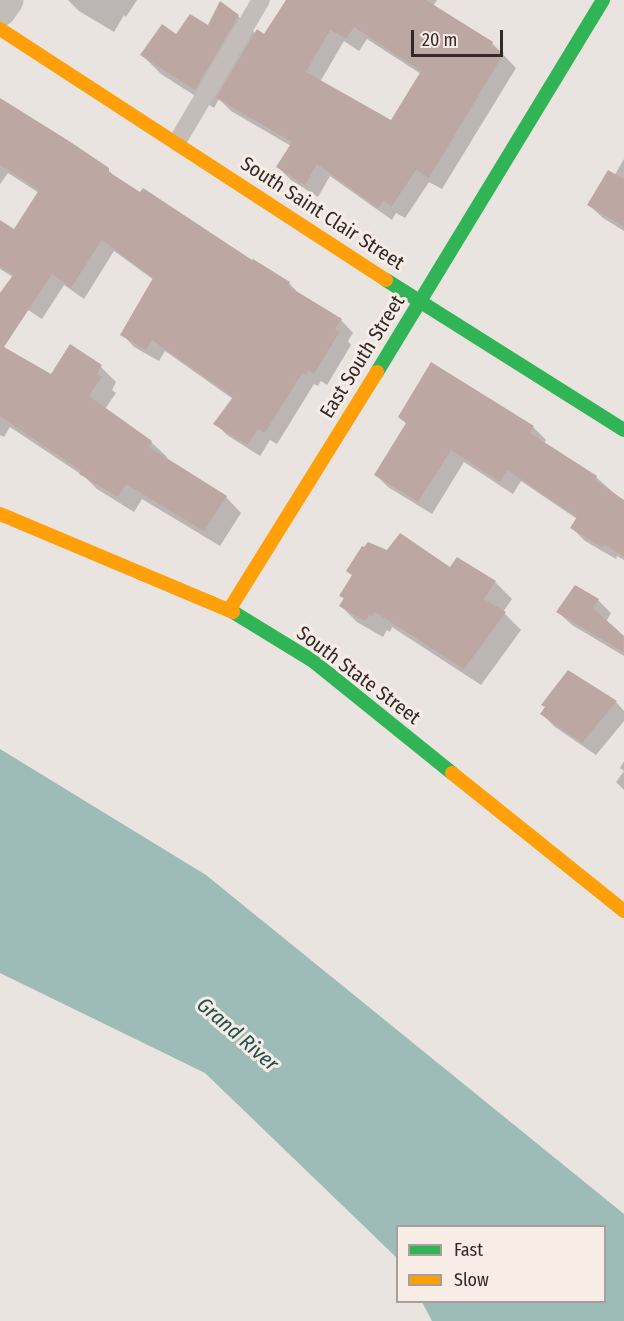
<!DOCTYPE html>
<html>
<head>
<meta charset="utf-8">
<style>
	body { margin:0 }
	#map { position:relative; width:624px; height:1321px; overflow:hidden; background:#eae4e0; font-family:"Fira Sans Condensed",sans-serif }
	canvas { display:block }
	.legend { position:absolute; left:396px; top:1225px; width:210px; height:78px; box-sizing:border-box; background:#f7ede6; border:2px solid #a99f9a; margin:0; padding:8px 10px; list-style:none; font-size:18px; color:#332a27 }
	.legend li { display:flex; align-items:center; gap:12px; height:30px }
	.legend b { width:30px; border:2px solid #a99f9a }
	.scale { position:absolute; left:411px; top:30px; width:92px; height:27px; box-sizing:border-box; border:3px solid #332a27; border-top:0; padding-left:8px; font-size:18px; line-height:21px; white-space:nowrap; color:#332a27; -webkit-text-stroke:4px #f7ede6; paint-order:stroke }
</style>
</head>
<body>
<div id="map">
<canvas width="624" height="1321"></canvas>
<ul class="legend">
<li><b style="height:8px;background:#30b455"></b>Fast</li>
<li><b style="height:8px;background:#ff9f0a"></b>Slow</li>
</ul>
<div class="scale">20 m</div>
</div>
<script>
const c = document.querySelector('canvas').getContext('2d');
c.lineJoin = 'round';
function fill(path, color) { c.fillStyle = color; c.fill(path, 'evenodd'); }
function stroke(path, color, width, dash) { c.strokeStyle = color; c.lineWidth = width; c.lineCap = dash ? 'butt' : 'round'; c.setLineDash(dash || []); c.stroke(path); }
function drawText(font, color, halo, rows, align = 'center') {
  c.font = font + ' "Fira Sans Condensed",sans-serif'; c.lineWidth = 6; c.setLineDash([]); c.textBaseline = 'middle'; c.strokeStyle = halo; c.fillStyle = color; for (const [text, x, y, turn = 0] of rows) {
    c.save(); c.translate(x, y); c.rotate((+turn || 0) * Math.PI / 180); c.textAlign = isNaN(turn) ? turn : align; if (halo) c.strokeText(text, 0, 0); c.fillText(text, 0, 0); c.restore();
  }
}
fill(new Path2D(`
	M0,749l206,126 418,339v107h-192l-10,-19h182v-76h-206l-1,32 -192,-185 -205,-100z`), '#9dbbb7');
fill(new Path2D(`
	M68,0h69l-11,17 -2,-2 -10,17 -35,-21z
	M288,0h149l-4,6 59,37 24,25 -74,121 -13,-7 -24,36 -9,-5 -4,7 -62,-44 -12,21 -27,-17 -13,-13 13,-21 -60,-35 -12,-12 -5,9 -53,-34 -19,-19 34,-19 62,-20 18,18 9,2zM367,39l54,35 -29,49 -72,-41 24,-41 15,10z
	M0,100l108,70 11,10 170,103 12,13 40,24 12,13 -5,8 3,4 -24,40 -6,-4 -3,5 -4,-2 -37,60 -7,-4 -10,16 -33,-21 -12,-12 18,-24 -68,-48 -6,10 -25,-14 -12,-13 32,-54 -40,-29 -30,48 -20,-14 -22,34 -26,-17 -3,-25 -13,-8v-48l14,10 25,-38 -31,-20 -8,11z
	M624,159v72l-21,-13 -14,-13 25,-29z
	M0,347l51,29 50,-9 15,15 -4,8 4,3 -11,16 46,33 16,15 -1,2 60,38 15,16 -21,33 -78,-47 -8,13 -37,-23 -12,-12 -75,-50 -6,10 -4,-2z
	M400,417l133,10 13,13 -2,3 52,34 28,25v58l-7,-4 -1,3 -31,-18 -13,-13 5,-9 -56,-38 -8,13 -49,-32 -32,52 -44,-27 -13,-13 32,-50z
	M387,552l108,30 17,17 -9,13 18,18 -40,55 -89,-58 -2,5 -3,-2 -4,7 -26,-15 -16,-16 4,-6 -4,-4 12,-20 -6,-5z
	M598,600l13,13 -5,9 18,16v18l-52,-31 -14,-13z
	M616,702l8,9v10l-28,34 -41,-28 -13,-13z
	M624,761v29l-8,-8 8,-11 -4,-3z`), '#0003');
fill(new Path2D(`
	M286,0h140l67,42 -2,4 13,7 -75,125 -13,-8 -24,36 -9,-5 -5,7 -61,-44 -12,21 -29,-18 16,-25 -76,-44 41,-69 7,5zM354,27l67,44 -30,49 -85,-48 24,-42 16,9z
	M220,1l19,14 -44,75 -55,-35 22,-31 14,10 14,-20 18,11z
	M0,98l69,43 40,27v4l31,20 3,-4 109,72 1,-1 37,23 -2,4 54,33 -7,10 5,2 -26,43 -6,-4 -2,5 -4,-2 -37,60 -7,-4 -11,16 -34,-21 20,-27 -81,-57 -6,10 -26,-15 33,-57 -51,-38 -31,48 -19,-14 -48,73 47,27 19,-30 32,21 -5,9 5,3 -13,19 63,45 -3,6 78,49 -23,35 -78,-47 -8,13 -39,-23 2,-3 -81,-55v-123l13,-18 -13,-9v-46l14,9 25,-39 -39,-25z
	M608,170l16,9v48l-37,-22z
	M431,362l103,64 -4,7 67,43 -2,4 29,20v57l-20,-13 -2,3 -32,-19 7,-11 -70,-47 -7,12 -49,-32 -33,52 -44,-27 32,-52 -8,-6z
	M400,533l50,34 7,-10 39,24 -12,18 22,13 -42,57 -89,-57 -3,4 -2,-1 -5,6 -26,-15 5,-8 -5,-2 13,-21 -6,-4 16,-25 2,1 4,-5 19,8z
	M575,585l24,14 -6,9 31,28 -1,16 -67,-40z
	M568,670l49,31 -35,42 -42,-29 5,-7 -4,-2z`), '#bca7a2');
stroke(new Path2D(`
	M177,142l84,-142`), '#c3bcb9', 18);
stroke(new Path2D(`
	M0,10l7,-10`), '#c3bcb9', 33);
stroke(new Path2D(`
	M386,280l238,150
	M377,372l226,-372
	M233,612l80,49 139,112`), '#30b455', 14);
stroke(new Path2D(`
	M0,29l386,251
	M0,514l233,98
	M229,610l148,-238
	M452,773l172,138`), '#ff9f0a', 14);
drawText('20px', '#332a27', '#f7ede6', [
	["South Saint Clair Street",322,214,33],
	["East South Street",363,357,-58],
	["South State Street",358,676,37]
]);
drawText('italic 21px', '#21514e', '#f7ede6', [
	["Grand River",237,1035,41]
]);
</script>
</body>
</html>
